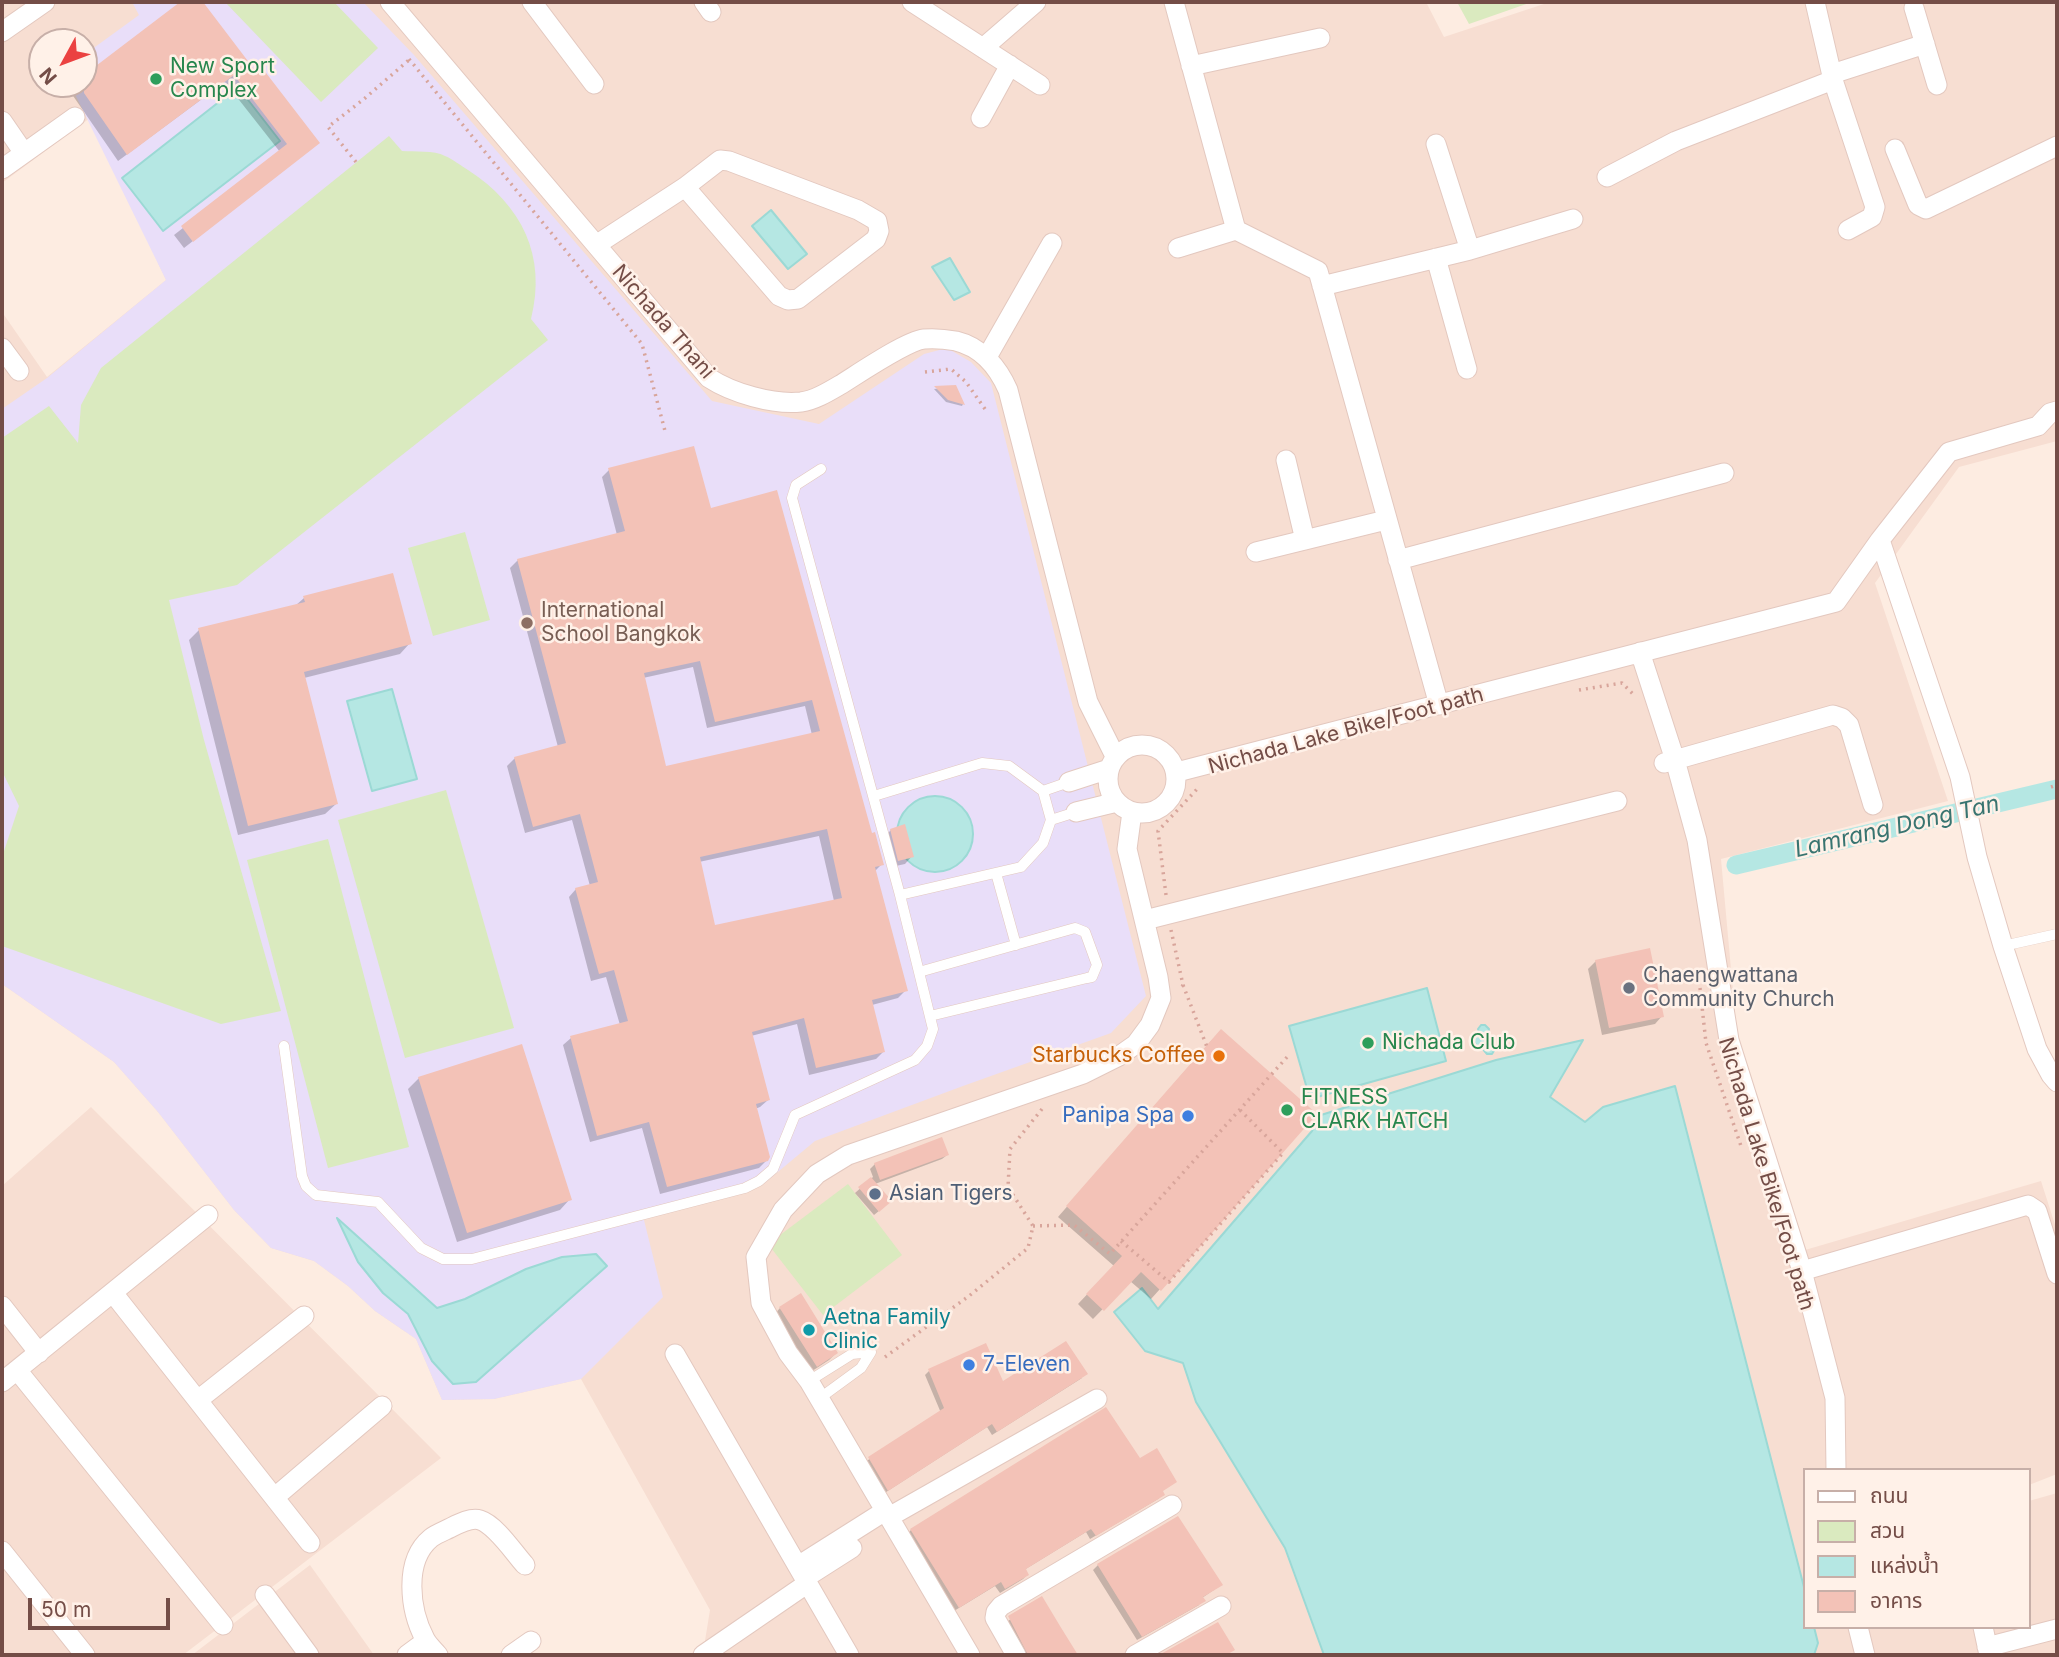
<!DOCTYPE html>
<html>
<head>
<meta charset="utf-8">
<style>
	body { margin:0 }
	#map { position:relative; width:2059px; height:1657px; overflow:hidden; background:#fdece1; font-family:Inter,"Noto Sans Thai",sans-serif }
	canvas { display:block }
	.frame { position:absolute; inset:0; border:4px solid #744d47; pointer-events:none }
	.legend { position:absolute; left:1803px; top:1468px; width:228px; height:161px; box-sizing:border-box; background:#fff1e8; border:2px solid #c7afa8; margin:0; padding:9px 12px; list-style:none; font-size:21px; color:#744d47 }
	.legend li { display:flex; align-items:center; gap:14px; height:35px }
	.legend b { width:35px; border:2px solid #c7afa8 }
	.north { position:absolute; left:28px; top:28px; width:70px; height:70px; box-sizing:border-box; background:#fff1e8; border:2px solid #c7afa8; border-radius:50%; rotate:229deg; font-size:19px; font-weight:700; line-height:28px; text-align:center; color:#744d47 }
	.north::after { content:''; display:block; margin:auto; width:24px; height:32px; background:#eb4241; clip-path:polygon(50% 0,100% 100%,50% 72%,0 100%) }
	.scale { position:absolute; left:28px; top:1598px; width:142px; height:32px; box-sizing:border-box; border:4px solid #744d47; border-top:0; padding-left:9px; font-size:21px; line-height:24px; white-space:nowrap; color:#744d47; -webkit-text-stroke:5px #fff1e8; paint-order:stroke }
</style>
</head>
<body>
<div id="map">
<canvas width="2059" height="1657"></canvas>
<div class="frame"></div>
<ul class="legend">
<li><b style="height:9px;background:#fff"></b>ถนน</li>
<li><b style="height:19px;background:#daeabf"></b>สวน</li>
<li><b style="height:19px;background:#b5e7e3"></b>แหล่งน้ำ</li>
<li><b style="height:19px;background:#f3c2b7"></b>อาคาร</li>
</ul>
<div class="north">N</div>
<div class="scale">50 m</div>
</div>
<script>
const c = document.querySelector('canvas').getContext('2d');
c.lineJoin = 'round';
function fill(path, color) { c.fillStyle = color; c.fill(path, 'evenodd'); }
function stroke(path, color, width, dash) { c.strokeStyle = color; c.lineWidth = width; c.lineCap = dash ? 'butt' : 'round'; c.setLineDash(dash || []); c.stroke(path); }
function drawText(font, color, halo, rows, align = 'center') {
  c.font = font + ' Inter,sans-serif'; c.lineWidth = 5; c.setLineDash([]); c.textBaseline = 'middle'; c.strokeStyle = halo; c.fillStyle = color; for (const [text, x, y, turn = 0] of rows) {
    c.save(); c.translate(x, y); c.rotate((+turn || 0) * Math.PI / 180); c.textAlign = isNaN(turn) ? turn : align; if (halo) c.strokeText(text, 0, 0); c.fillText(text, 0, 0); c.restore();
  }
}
fill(new Path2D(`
	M2,2h1424l18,35 106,-35h507v439l-98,26 -84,116 73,218 -227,58 17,187 67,204 236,-69 16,50v243l-28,11v-15h-224v157h224v-126l28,-8v162h-1357l3,-2 7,-43 -129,-231 -87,20 -52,1 -26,-61 -41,-28 -27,-25 -34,-25 -43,-13 -37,-38 -76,-98 -44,-50 -112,-78v-672l45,65 119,-97 -76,-162 -88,65zM42,42h42v42h-42z
	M91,1107l350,351 -258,197h-181v-469z
	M310,1565l64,90h-182z`), '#f7ded2');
fill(new Path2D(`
	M132,2h231l51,53 298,346 107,23 105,-70 23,-6 24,14 20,21 155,613 -35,37 -148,53 -148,55 -48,40 -124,35 20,81 -82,82 -87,20 -52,1 -26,-61 -41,-28 -27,-25 -34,-25 -43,-13 -37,-38 -76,-98 -44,-50 -112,-78v-575l45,-31 119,-98 -96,-196h14v-29l55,-40z`), '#e9def9');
fill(new Path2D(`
	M225,2h109l44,46 -57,54z
	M1457,2h75l-63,22z
	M389,136l13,15c13,1 32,-1 43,5 8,3 16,10 23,14 54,35 79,86 63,149l17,21 -311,245 -68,15 35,140 77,271 -60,13 -219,-78v-89l17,-51 -17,-35v-333l47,-32 29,37 3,-38 20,-37z
	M465,532l25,88 -57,16 -25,-88z
	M446,790l68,238 -109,30 -67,-238z
	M328,839l81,308 -81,21 -81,-308z
	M848,1184l54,71 -79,60 -55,-71z`), '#daeabf');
const water = new Path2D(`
	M238,87l42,54 -117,90 -41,-53z
	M771,210l36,44 -19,15 -36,-43z
	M950,258l20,34 -16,8 -22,-33z
	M392,689l25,90 -45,12 -25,-90z
	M897 834a38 38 0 1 1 76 0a38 38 0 1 1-76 0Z
	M1427,988l19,73 -136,38 -21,-73z
	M1481,1025h4l4,4c-3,8 0,14 6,20l-3,5h-5l-5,-6 -5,-1 -4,-8 2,-4 4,-2 -1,-4z
	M1583,1040l-33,57 35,25 18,-15 72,-21 130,505v36h9l4,16 -4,12h-490l-39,-107 -89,-146 -13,-39 -38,-12 -31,-39 28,-24 16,21 154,-178 9,-16 175,-55z
	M337,1218l100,90 28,-9 61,-30 36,-12 34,-3 11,12 -131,116 -23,2 -21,-23 -24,-47 -25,-21 -25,-31z`);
fill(water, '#b5e7e3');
stroke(water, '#9bd9d5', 2);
fill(new Path2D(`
	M183,2h18l56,74 61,67 -134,105 -10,-13 106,-83 -55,-70 -107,79 -49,-71 6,-6h9v-7z
	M955,387l8,17 -1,2 -16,-4 -12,-13z
	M609,470l101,40 66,-18 95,343 11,29 -8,8 32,118 -8,8 -26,7 11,47 -7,7 -67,16 -12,-51 -46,12 17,64 -8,7 -5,2 12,51 -8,8 -99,26 -18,-66 -52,14 -27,-97 8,-7 49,-13 -14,-48 -15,4 -22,-84 7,-8 14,-3 -18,-66 -47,13 -18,-67 8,-8 43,-11 -48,-179 8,-8 99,-25 -15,-58zM693,667l14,61 98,-22 7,29 -147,34 -22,-91zM819,836l15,65 -120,26 -15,-65z
	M304,598l106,45 -10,11 -96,24 32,126 -11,10 -87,21 -49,-195 10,-10 96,-24z
	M891,830l21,26 -7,8 -14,3 -8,-29z
	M1596,961l66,55 -7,8 -53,11 -14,-66z
	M1212,1040l-52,249 -9,10 -21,-18 -37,38 -15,-15 36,-38 -56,-49z
	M419,1078l151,121 -10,11 -103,32 -49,-153z
	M947,1155l-5,4 -67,25 10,22 -11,9 -19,-22 18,-16 -3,-8 5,-5z
	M780,1308l56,45 -7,7 -20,13 -36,-57z
	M929,1371l73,13 80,-6 -90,57 -5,-8 -104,67 -18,-32 76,-49 -16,-38z
	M1161,1492l2,2 -5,5 -68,40 -4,-7 -62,38 3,5 -4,4 -23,14 -5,-7 -41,25 -48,-76 5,-5z
	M1098,1565l123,20 -19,13 -3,7 -62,35 -44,-70z
	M1042,1598l34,57h-53l-18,-32z`), '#0003');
stroke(new Path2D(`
	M1736,865l321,-76`), '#b5e7e3', 19);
fill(new Path2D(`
	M180,2h23l54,71 6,-4 57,74 -127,99 -12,-16 106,-82 -53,-69 -107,80 -43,-62v-18z
	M956,385l9,20 -17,-5 -14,-14z
	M694,446l17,62 66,-18 95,343 3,-1 9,33 -9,2 33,124 -36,9 13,52 -69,16 -12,-50 -52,14 18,68 -14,4 14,53 -2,4 -101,26 -18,-65 -52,14 -27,-100 58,-15 -14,-51 -15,4 -24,-86 23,-6 -18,-68 -47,13 -19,-70 52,-14 -49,-184 108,-28 -17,-63zM700,661l15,61 97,-22 8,31 -154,35 -22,-93zM827,829l15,69 -127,27 -15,-68z
	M393,573l19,71 -108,28 34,132 -90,22 -50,-198 107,-26 -2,-6z
	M905,824l9,33 -16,4 -8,-32z
	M1650,948l14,69 -55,11 -14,-68z
	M1221,1029l96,85 -156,177 -20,-19 -37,39 -18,-17 36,-38 -56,-50z
	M522,1044l50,156 -105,33 -49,-156z
	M942,1137l7,18 -69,25 -6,-17z
	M871,1177l21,24 -13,11 -21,-25z
	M801,1293l37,60 -21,14 -38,-60z
	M1066,1341l22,33 -91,58 -5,-8 -104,67 -20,-34 76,-49 -16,-39 58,-26 17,38z
	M1106,1407l34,51 17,-10 20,34 -14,9 2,4 -69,41 -5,-7 -65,40 3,6 -24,14 -4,-7 -42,26 -49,-79z
	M1178,1516l45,69 -20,12 3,4 -64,36 -45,-73z
	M1042,1596l18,30 18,29h-50l-20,-39z
	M1218,1622l17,28 -9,5h-67z`), '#f3c2b7');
const service = new Path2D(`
	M1043,791l26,-9
	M874,796l108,-33 27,3 34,25 8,29 -8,23 -22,24 -121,28
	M1051,820l25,-8
	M996,873l20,72
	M2003,946l54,-12
	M919,972l156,-44 10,4 12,33 -5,12 -5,1 -157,38
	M284,1046l18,130 4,10 10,9 62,7 43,46 22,11h29l273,-71 14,-7 14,-12 22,-54 120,-55 12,-14 6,-17 -33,-134 -108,-397 4,-13 25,-16
	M809,1381l43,-27 19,-2
	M820,1398l41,-30 10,-16`);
const minor = new Path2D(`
	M390,2l319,376c23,15 64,27 92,24 14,-2 27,-10 39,-17 18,-11 66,-44 84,-46 11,-1 21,0 32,2 25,6 42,26 52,49l80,312 27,54
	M532,2l62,82
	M704,2l7,10
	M912,2l128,83
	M1174,2l62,228 82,41 121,434
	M1815,2l18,78 42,127 -3,10 -24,13
	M1914,8l23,77
	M2,32l43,-30
	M983,48l53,-46
	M1191,66l129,-28
	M1832,74l93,-30
	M981,118l29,-53
	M2,121l22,32
	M1436,144l34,106
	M1895,149l23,56 8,4 131,-63
	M2,169l73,-52
	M1607,177l69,-36 157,-61
	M596,245l89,-58 35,-27 9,1 129,49 19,11 2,10 -3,8 -78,60 -10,1 -9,-4 -94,-109
	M1178,248l58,-18
	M1436,258l31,111
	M1322,286l148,-36 103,-31
	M2,348l17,23
	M987,357l65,-114
	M1286,460l19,80
	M1880,540l80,237 17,80 26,89 34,103 14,26 6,7
	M1256,552l130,-32
	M1398,560l326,-87
	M1640,652l35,108 22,80 32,200 73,231 33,127 1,72
	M1108 779a34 34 0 1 1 68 0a34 34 0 1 1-68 0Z
	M1664,763l169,-48 9,3 7,7 24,80
	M1177,772l659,-170 44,-62 69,-88 89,-26 12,-13 7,-2
	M1069,782l40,-13
	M1076,812l41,-10
	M1145,920l472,-119
	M1802,1271l226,-66 9,6 20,63
	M113,1293l197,250
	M2,1306l37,47
	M675,1354l174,301
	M17,1370l206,255
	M2,1382l206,-167
	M198,1400l106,-84
	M275,1497l107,-91
	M889,1517l208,-118
	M2,1551l83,104
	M798,1566l87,-55
	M805,1578l47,-30
	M265,1595l44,60
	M1858,1627l7,28
	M1983,1627l6,28
	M1987,1647l70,-18
	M407,1655l19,-14
	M438,1655c-4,-5 -10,-10 -13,-16 -15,-28 -22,-78 6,-101 5,-4 13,-7 19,-10 8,-4 21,-11 30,-8 16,5 34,33 45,45
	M511,1655l20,-14
	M703,1655l105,-72
	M970,1655l-161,-274 -21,-28 -27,-50 -5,-46 27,-47 34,-36 31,-19 235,-81 36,-18 17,-12 14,-19 11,-27 -3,-21 -31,-128 5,-37
	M1016,1655l-21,-37 1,-6 5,-6 171,-101
	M1135,1655l86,-49`);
stroke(service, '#e3c8bf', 11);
stroke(minor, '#e3c8bf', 21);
stroke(new Path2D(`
	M409,59l233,285 23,87
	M356,162l-28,-35 36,-28 46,-40
	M925,372l26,-3 15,13 19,27
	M1579,690l43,-7 11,11
	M2051,787l6,-2
	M1166,895l-8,-64 41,-44
	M1171,930l12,55 -4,5
	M1183,985l24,62
	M1700,988l6,55 36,106
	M1033,1226l41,-1 36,29 178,-198
	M1121,1241l48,41 114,-129 -43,-43
	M885,1357l84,-61 59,-48 5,-22 -25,-39 2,-38 32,-40`), '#d8a59b', 3.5, [2, 5]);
stroke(service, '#fff', 10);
stroke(minor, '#fff', 19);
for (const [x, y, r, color] of [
	[156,79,7,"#2e9e5b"],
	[527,623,7,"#8d6e63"],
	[1629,988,7,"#6b7280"],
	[1368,1043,7,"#2e9e5b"],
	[1219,1056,7,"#e8710a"],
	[1287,1110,7,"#2e9e5b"],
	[1188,1116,7,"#3f7fe0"],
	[875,1194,7,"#5c6f8a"],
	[809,1330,7,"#0f9aa8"],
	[969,1365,7,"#3f7fe0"]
]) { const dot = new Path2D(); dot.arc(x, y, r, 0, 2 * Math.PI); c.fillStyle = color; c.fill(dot); stroke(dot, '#fff1e8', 2.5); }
drawText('21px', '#27864d', '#fff1e8', [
	["New Sport",170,67],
	["Complex",170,91],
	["Nichada Club",1382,1043],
	["FITNESS",1301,1098],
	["CLARK HATCH",1301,1122]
], 'left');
drawText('21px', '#744d47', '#fff1e8', [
	["Nichada Thani",663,322,49],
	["Nichada Lake Bike/Foot path",1346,731,-15],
	["Nichada Lake Bike/Foot path",1766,1174,73]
]);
drawText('21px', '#785e54', '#fff1e8', [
	["International",541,611],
	["School Bangkok",541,635]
], 'left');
drawText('21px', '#5b616d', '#fff1e8', [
	["Chaengwattana",1643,976],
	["Community Church",1643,1000]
], 'left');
drawText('21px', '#c56008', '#fff1e8', [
	["Starbucks Coffee",1205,1056]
], 'right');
drawText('21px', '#366cbe', '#fff1e8', [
	["Panipa Spa",1174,1116],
	["7-Eleven",983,1365,"left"]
], 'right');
drawText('21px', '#4e5e75', '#fff1e8', [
	["Asian Tigers",889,1194]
], 'left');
drawText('21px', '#0d838f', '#fff1e8', [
	["Aetna Family",823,1318],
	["Clinic",823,1342]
], 'left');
drawText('italic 23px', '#387470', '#fff1e8', [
	["Lamrang Dong Tan",1897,827,-13]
]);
</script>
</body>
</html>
